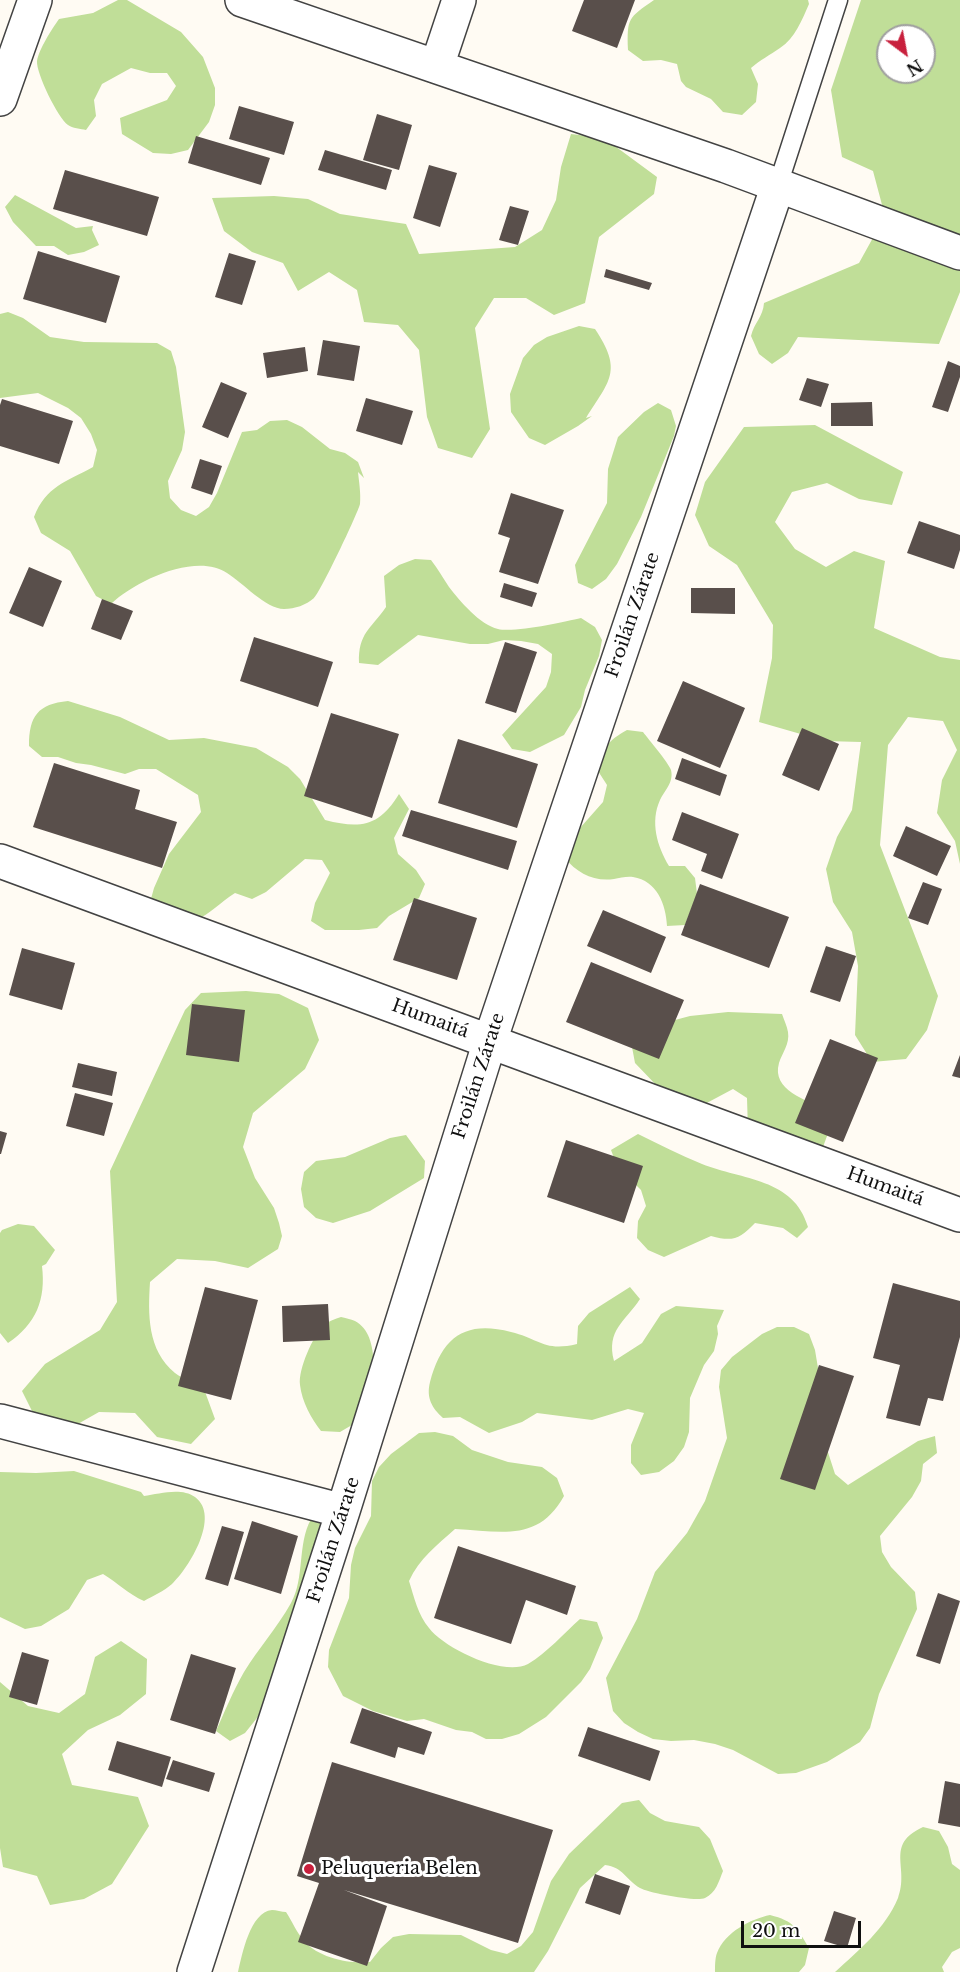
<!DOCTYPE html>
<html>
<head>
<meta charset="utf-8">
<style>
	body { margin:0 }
	#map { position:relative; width:960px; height:1972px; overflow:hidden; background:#fffbf3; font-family:"Libre Baskerville",serif }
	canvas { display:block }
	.north { position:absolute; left:876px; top:24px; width:60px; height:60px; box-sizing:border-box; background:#fff; border:2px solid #9f9f9f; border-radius:50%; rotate:148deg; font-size:16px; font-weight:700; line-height:24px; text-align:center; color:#101010 }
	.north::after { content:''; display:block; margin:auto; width:21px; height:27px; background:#c8203d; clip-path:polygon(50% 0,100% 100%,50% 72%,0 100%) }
	.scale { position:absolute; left:741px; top:1921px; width:120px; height:27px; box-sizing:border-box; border:3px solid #101010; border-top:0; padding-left:8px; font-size:18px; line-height:21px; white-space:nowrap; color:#101010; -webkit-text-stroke:4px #fff; paint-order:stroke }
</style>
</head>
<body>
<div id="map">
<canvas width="960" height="1972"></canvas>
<div class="north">N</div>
<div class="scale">20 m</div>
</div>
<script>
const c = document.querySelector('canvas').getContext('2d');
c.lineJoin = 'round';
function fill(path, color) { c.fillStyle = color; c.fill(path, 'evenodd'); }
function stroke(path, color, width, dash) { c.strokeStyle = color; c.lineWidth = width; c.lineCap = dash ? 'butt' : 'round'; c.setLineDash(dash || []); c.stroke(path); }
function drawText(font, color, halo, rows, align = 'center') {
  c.font = font + ' "Libre Baskerville",serif'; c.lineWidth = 6; c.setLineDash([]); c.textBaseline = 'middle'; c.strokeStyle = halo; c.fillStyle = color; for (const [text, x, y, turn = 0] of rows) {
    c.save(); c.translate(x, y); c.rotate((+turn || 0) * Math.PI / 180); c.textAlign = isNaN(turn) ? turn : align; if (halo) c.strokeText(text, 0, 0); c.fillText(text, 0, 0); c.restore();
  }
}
fill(new Path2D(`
	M118,0h9l54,32 22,25 12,31v17l-6,17 -21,28 -17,4 -18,-1 -31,-19 -2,-16 47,-18 9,-14 -9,-13h-17l-19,-5 -29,16 -8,16 2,16 -10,14c-5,-1 -14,-2 -18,-5 -10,-7 -32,-52 -31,-64 2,-12 15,-32 22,-42l34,-6z
	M654,0h154l1,4c-7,16 -14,34 -29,44 -10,7 -20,12 -29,20l7,16 -2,18 -14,13 -19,-3 -12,-13 -25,-12 -5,-6 -4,-17 -16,-4 -18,1 -15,-11c-1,-32 0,-32 26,-50z
	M861,0h99v292l-21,52 -141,-7 -10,16 -16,11 -13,-10 -8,-18c3,-13 12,-19 13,-33l95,-40 26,-47 -12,-45 -31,-14 -11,-67zM888,36h36v36h-36z
	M571,134l33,4 53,39 -3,17 -55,43 -14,66 -31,12 -28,-17h-32l-19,30 15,101 -18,29 -34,-10 -11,-31 -8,-67 -21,-25 -34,-3 -7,-32 -28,-18 -31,19 -15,-28 -31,-11 -28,-21 -12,-33 62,-2 34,3 32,15 66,10 13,30 96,-7 27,-17 14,-30 5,-33z
	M15,195l61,33 17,-2 -1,4 7,15 -15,7 -16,3 -14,-9h-18l-23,-24 -8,-15z
	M8,312l15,6 27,19 34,5 73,1 14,8 5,16 9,65 -3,18 -14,31 2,17 11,12 15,6 13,-9 8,-14 25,-61 15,-2 13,-9 17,-1 15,7 28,22 15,4 13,9 6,16 -6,-6c1,10 3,21 2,32 -2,9 -40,89 -46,94 -8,7 -19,11 -30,11 -18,0 -42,-27 -57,-36 -31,-21 -92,8 -116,31l-15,-8 -26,-45 -29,-18 -7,-16c12,-31 32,-35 59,-50l4,-17 -6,-16 -10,-16 -13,-10 -30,-15 -38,5v-84z
	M579,326l16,3c28,42 15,51 -9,89l6,-2 -14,10 -33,19 -16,-7 -18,-26 -1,-18 13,-36 11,-13 13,-8z
	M658,403l13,7 5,16 -2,10 -33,81 -24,47 -11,15 -14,10 -14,-6 -3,-18 32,-62 1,-34 10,-32 26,-25z
	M815,425l88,47 -11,33 -33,-6 -32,-16 -35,9 -17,30 20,27 31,18 28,-16 31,10 -11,67 66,29 20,3v204l-5,-23 -18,-28 5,-33 15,-30 -14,-29 -35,-4 -20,28 -8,100 58,151 -11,34 -21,29 -34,3 -17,-27 3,-69 -6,-34 -19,-30 -7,-33 11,-32 15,-27 9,-68 -36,-1 -66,-19 13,-64 1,-33 -36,-60 -28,-19 -14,-31 10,-33 39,-55z
	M415,559l16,1c7,9 12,18 18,27 11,14 31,38 49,42 16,4 66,-7 83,-11l14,9 7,13 -3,16 -14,34 -4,17 -17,28 -34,17 -18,-3 -10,-14 44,-48 5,-15 1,-18 -14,-10 -17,-3 -17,-1 -16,4h-18l-52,-9 -40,30 -19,-2c-1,-30 12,-34 27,-56l-2,-31 15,-11z
	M68,701l52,16 49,23 35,-2 52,10 32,19 12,12 25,41c35,9 54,7 74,-26l10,15 -15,29 4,16 18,16 9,14 -6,14 -30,18 -12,12 -18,2h-34l-14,-9 4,-18 15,-30 -8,-13 -17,-1 -39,33 -14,7 -17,-6c-16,10 -23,20 -41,28l-45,-15 5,-18 15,-34 32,-42 -3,-17 -42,-26h-17l-14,5 -34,-9 -15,-2 -18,-6h-16l-13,-11c0,-30 9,-42 39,-45z
	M627,730l16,2c6,8 25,30 28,38 3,12 -6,20 -11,30 -10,22 -3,46 9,66h16l10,12 2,16 -12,31 -18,1c-1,-22 -10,-45 -34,-49 -6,-1 -13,1 -19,2 -20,3 -37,-6 -49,-21l15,-30 23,-26 4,-17 -9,-14c5,-23 9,-30 29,-41z
	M246,991l33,3 29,14 11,32 -14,29 -52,44 -10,34 12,31 19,30 5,15 3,13 -4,13 -30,19 -33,-7 -38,-2 -27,23c-2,32 -3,68 25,91 8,6 20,11 29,16l11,30 -24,25 -34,-7 -22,-24 -36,-1 -30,17 -33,-10 -14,-28 23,-27 55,-34 17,-28 -7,-131 75,-161 16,-17z
	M728,1012l54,2c2,6 5,12 6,18 2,12 -6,21 -9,31 -8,27 28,38 46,45l6,17 -12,33 -71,-27 -1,-33 -14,-9 -30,16 -45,-18 -23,-24 -3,-16 43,-27 15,-4z
	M638,1134c21,10 42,21 64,30 40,16 92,14 106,63l-11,11 -14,-10 -28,-5c-15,16 -22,19 -44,13l-47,21 -16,-7 -11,-12 1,-17 8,-15 -5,-16 -24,-24 -6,-16z
	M406,1135l19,26 -1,17 -54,33 -37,12 -17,-5 -12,-11 -3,-18 3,-17 12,-11 29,-4 45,-19z
	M18,1224l16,2 21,24 -9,14 -4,2c4,34 -6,58 -34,77l-8,-10v-100l2,-3z
	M630,1287l10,12c-15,23 -34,31 -26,62l28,-18 19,-29 15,-8 48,4 -7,16 1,8 -4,17 -10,14 -14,33 -1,34 -5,15 -10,14 -15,11 -18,3 -10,-12v-18l13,-32 -16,-4 -36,11 -55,-7 -15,9 -33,11 -29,-16 -17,1c-11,-10 -17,-20 -13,-36 12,-45 35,-62 81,-50 29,7 33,20 66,12l1,-18 11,-13z
	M341,1317c4,1 10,2 14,4 28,15 17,68 14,94l-29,17 -19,-1c-10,-13 -19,-29 -21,-46 -2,-16 13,-49 24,-60 5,-4 11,-6 17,-8z
	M777,1327h17l15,7 6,16 5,30 5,63 10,31 13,11 70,-44 17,-5 2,17 -14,11 -2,17 -9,16 -32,39 2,16 9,15 24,25 2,17 -38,85 -9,34 -10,14 -33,20 -31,11 -18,1 -45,-24 -18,-6 -21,-4 -23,1 -18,-2 -15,-7 -14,-9 -11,-12 -7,-33 31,-59 18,-47 32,-39 18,-32 22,-63 -8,-51 2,-17 11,-13 30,-23z
	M435,1432l18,4 19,14 36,12 34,5 15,11 7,18c-26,47 -64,35 -109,33 -18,16 -36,30 -46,52 5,16 9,34 20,47 15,20 74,49 99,36 19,-11 36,-31 52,-45l17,3 6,16 -13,31 -9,13 -35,35 -27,17 -17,5h-16l-14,-7 -16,-2 -32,-11 -17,2 -34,-10 -30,-15 -15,-29 1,-17 20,-52 2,-33 4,-17 16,-32 1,-35 7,-14 12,-13 28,-21z
	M74,1471l67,21 3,4c15,-2 37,-9 51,1 26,19 -6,71 -23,87 -8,7 -19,12 -28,17 -16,-7 -26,-18 -41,-27l-16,6 -18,29 -28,17 -16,3 -25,-12v-145l36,1z
	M311,1519l9,1c10,27 13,70 7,99l-70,99 -12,15 -15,8 -14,-10c9,-20 17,-40 28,-59 14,-23 33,-44 47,-69 14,-25 6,-58 20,-84z
	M121,1641l26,18 -1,35 -26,21 -32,15 -26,24 10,31 66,12 11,29 -37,58 -28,15 -34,6 -13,-29 -34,-9 -3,-19v-166l28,24 31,7 26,-19 10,-37z
	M639,1800l11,13 15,8 34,6 11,12 13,32c-4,10 -7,22 -18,27 -9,4 -56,-5 -65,-10 -14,-8 -17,-21 -35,-23l-25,23 -32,63 -14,21h-296c4,-17 12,-60 34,-62 4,0 10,2 14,2 6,9 11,21 18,29 15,17 45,23 66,21l11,-14 12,-11 16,-3 52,1 30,15 16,4 14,-8 12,-14 18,-51 18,-27 53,-51z
	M923,1827l16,4 9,16 4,17 8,6v78l-8,4 -10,15 2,5h-109c24,-22 50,-43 63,-74 12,-31 -14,-53 25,-71z
	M770,1915c24,6 27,13 39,33l-4,17 -6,7h-84c0,-6 0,-14 2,-19 8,-21 34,-34 53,-38z`), '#c0de98');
fill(new Path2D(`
	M584,0h51l-18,48 -45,-17z
	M239,106l55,16 -10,33 -55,-16z
	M377,114l35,11 -13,45 -36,-10z
	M196,136l74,22 -9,27 -73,-22z
	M325,150l67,20 -6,20 -68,-20z
	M429,165l28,8 -17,54 -27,-9z
	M65,170l94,27 -12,39 -94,-27z
	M510,206l19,5 -11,34 -19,-5z
	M38,251l82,25 -14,47 -83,-24z
	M229,253l27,8 -14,44 -27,-8z
	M606,269l46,14 -3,7 -45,-13z
	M323,340l37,6 -6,35 -37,-6z
	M305,347l3,24 -41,7 -4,-25z
	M948,361l12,5v11l-12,35 -16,-5z
	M807,378l22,6 -8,23 -22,-7z
	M221,382l26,11 -19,45 -26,-11z
	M366,398l47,13 -11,34 -46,-14z
	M2,399l71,22 -14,43 -59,-18v-41z
	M872,402l1,24h-42v-23z
	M200,459l22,7 -10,29 -21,-7z
	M511,493l53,17 -26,74 -39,-12 11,-34 -12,-4z
	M919,521l41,14v15l-6,19 -47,-16z
	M29,567l33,14 -19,46 -34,-14z
	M504,583l33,10 -5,14 -32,-10z
	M691,588h44v26l-44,-1z
	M102,599l31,12 -12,29 -30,-11z
	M254,637l79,25 -15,45 -78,-26z
	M505,642l32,10 -21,61 -31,-10z
	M683,681l62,27 -25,60 -63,-27z
	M331,713l68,21 -27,84 -68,-22z
	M802,728l37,16 -20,47 -37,-16z
	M458,739l80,25 -21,64 -79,-25z
	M682,758l45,17 -7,21 -45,-17z
	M54,763l86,27 -5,19 42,13 -15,46 -129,-41z
	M411,810l106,31 -9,29 -106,-34z
	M682,812l57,22 -17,45 -21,-8 6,-17 -35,-14z
	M906,826l45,20 -14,30 -44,-20z
	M923,882l19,7 -14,36 -20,-7z
	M700,884l89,33 -20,51 -88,-33z
	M414,898l63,20 -20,62 -64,-20z
	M603,910l63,27 -15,36 -64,-27z
	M826,946l30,10 -16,46 -30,-10z
	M22,948l53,15 -13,47 -53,-15z
	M591,962l93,38 -25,59 -93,-37z
	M192,1004l53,6 -6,52 -53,-7z
	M830,1039l48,19 -35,84 -48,-19z
	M960,1055v23l-8,-2z
	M78,1063l39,9 -5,24 -40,-9z
	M75,1093l38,10 -9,33 -38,-10z
	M0,1131l7,2 -6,21h-1z
	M566,1140l77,26 -19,57 -77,-26z
	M893,1283l67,18v36l-17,64 -15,-3 -8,28 -34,-8 14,-53 -27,-7z
	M205,1287l53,13 -27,100 -53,-14z
	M328,1304l2,36 -47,2 -1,-36z
	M819,1365l35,11 -39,114 -35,-11z
	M252,1521l46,15 -17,58 -47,-15z
	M222,1526l22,6 -16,54 -23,-7z
	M458,1546l118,40 -9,29 -41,-15 -15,44 -77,-26z
	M938,1593l22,8 -20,63 -24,-8z
	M22,1652l27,8 -12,45 -28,-8z
	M191,1654l45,14 -21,66 -45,-14z
	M362,1708l70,24 -8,23 -26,-8 -3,11 -45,-15z
	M588,1727l72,24 -10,30 -72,-25z
	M117,1741l54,16 -9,30 -54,-17z
	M173,1760l42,13 -6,19 -43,-13z
	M332,1762l221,68 -35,113 -174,-53 43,16 -20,60 -69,-24 21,-59 -22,-7z
	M945,1781l15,3v43l-22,-4z
	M595,1874l35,12 -10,29 -35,-12z
	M834,1911l22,7 -9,30 -23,-7z`), '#594f4b');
const service = new Path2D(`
	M778,185l60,-185`);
const minor = new Path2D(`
	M242,0l484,166 234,87
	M437,66l22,-66
	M0,99l35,-99
	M0,861l960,354
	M0,1421l343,90
	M194,1972l149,-461 147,-470 288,-856`);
stroke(service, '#434343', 21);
stroke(minor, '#434343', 36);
stroke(service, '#fff', 18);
stroke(minor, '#fff', 33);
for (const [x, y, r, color] of [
	[309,1869,6,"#c8203d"]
]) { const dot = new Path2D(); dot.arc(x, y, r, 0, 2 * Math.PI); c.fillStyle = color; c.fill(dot); stroke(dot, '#fff', 2); }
drawText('18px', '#101010', '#fff', [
	["Froilán Zárate",633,615,-71],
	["Humaitá",430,1019,20],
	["Froilán Zárate",479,1076,-72],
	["Humaitá",885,1187,20],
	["Froilán Zárate",334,1540,-72]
]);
drawText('18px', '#101010', '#fff', [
	["Peluqueria Belen",321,1869]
], 'left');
</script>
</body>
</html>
